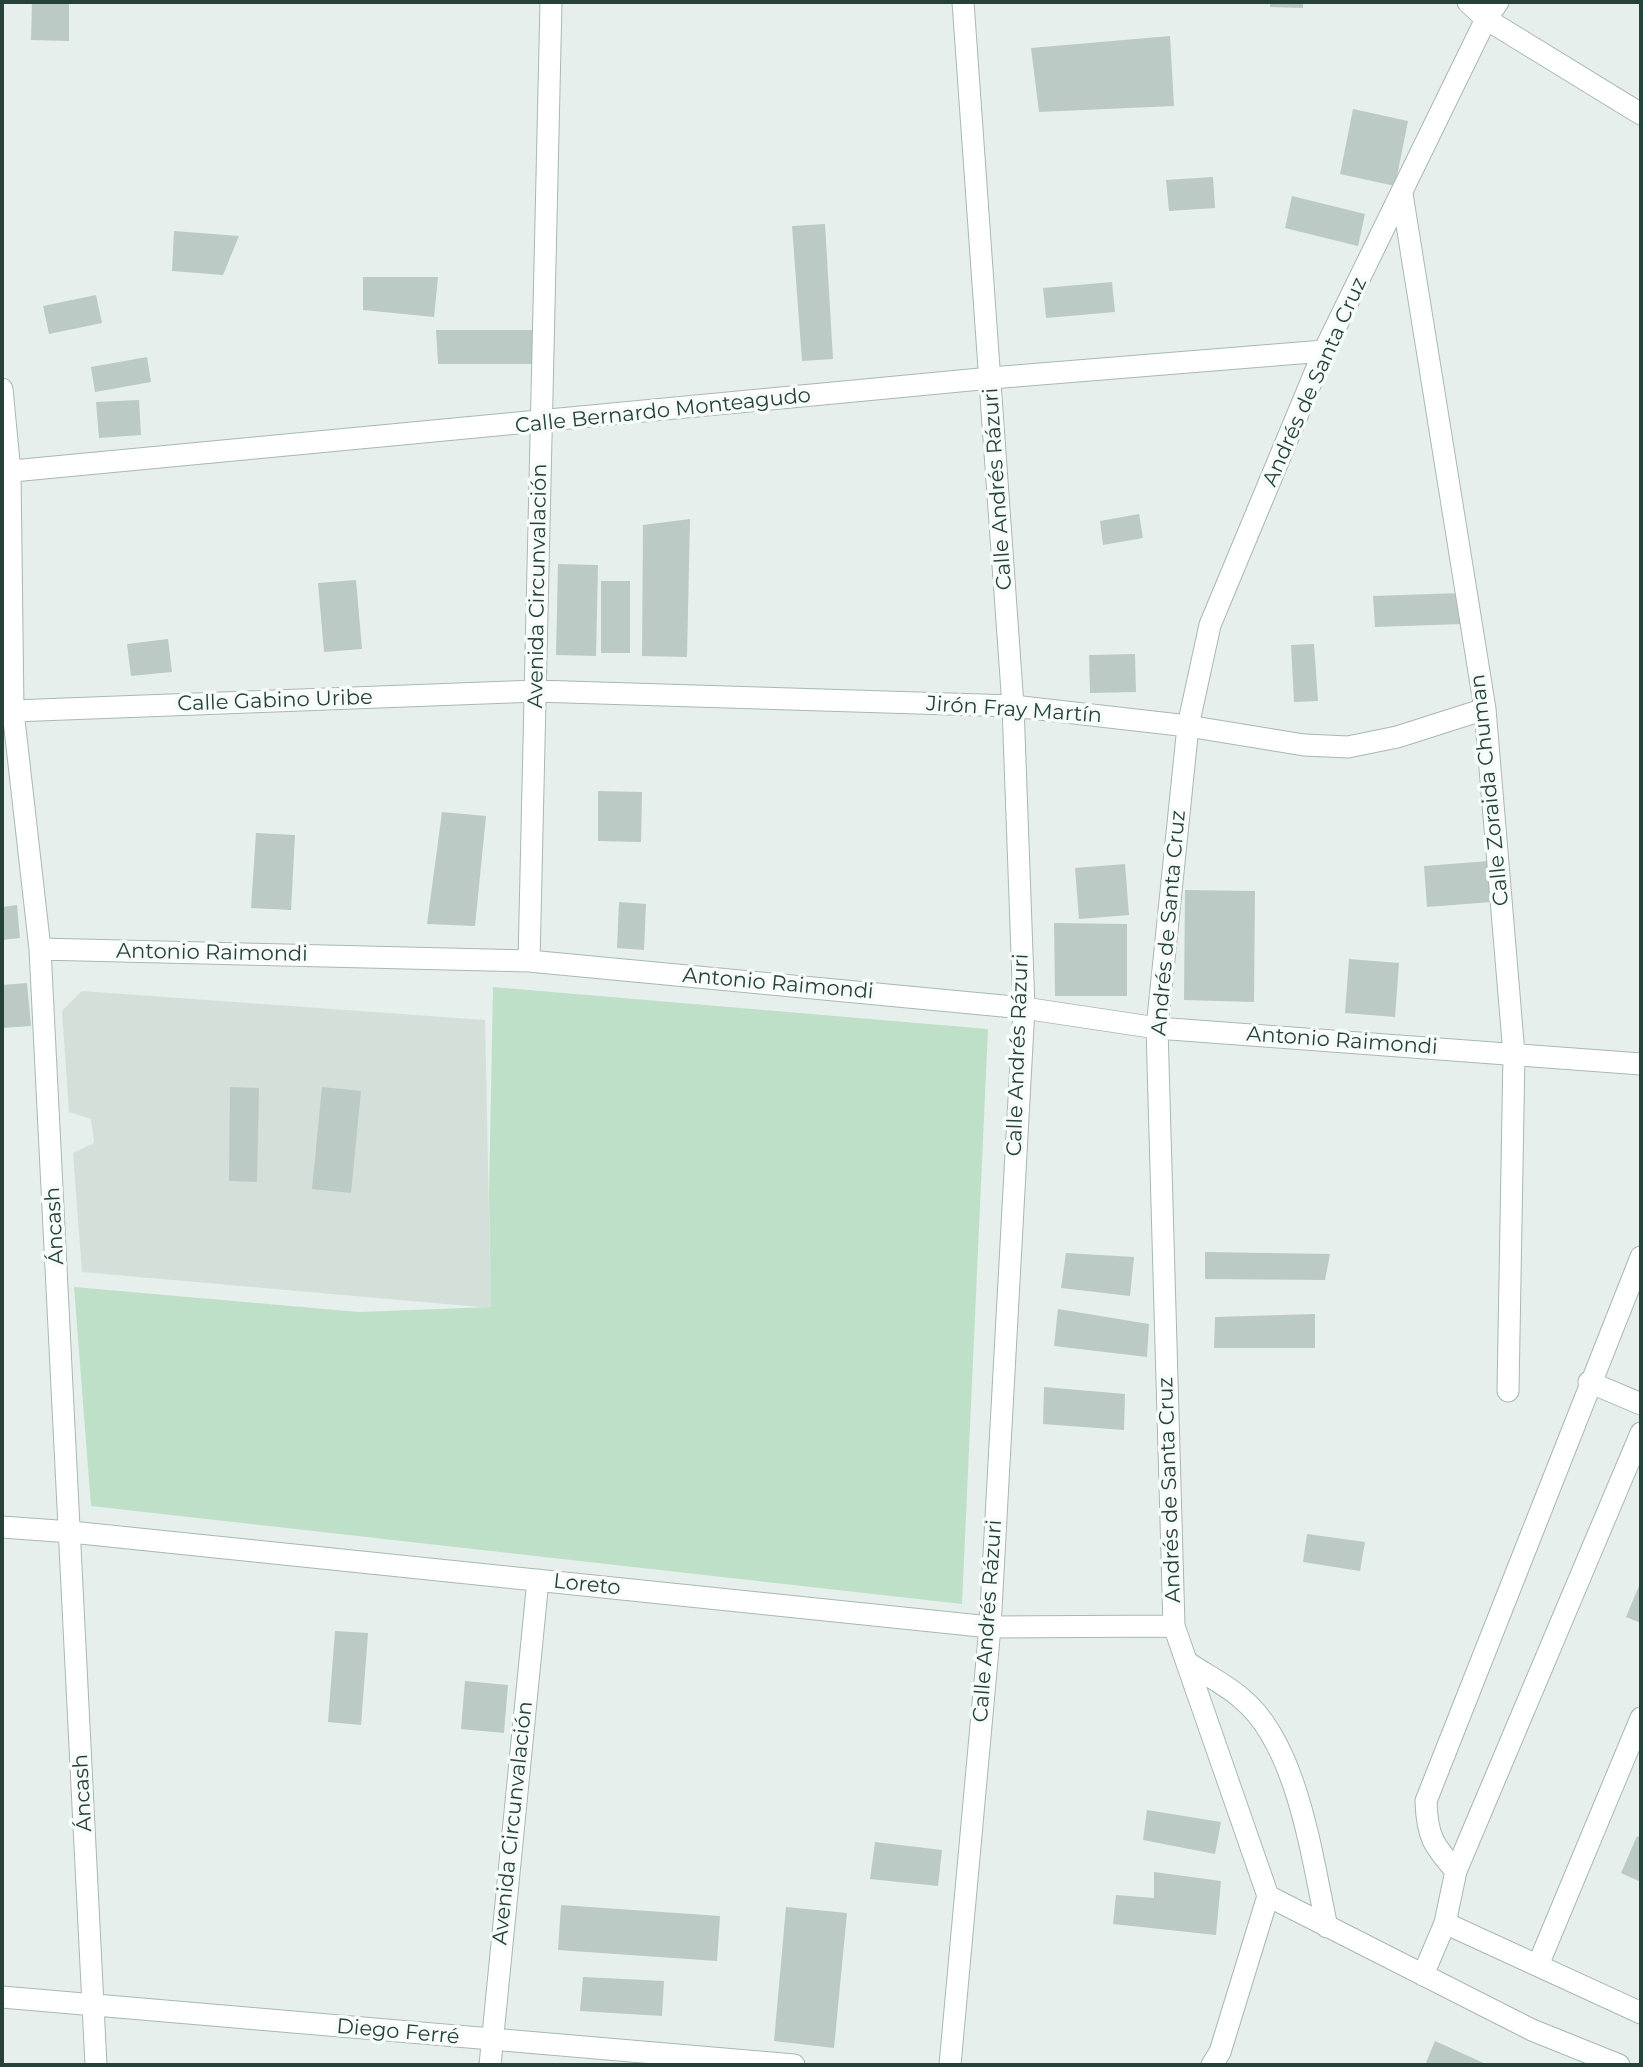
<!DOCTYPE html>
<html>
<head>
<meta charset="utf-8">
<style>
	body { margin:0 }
	#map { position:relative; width:1643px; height:2067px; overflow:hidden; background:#e6efeb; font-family:Montserrat,sans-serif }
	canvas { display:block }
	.frame { position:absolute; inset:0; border:4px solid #24423a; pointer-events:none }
</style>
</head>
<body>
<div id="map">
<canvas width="1643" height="2067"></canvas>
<div class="frame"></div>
</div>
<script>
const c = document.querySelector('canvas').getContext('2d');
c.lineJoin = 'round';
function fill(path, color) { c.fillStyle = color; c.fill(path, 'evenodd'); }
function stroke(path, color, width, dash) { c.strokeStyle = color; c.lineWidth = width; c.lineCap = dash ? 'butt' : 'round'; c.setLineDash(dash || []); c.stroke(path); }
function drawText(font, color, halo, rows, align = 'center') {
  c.font = font + ' Montserrat,sans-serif'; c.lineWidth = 7; c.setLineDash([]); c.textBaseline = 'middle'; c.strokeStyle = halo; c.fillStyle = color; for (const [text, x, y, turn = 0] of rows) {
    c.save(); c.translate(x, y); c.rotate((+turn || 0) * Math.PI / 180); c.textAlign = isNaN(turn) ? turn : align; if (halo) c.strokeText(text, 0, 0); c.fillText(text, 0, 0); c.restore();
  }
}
fill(new Path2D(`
	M82,991l403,29 6,288 -409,-36 -9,-119 21,-10 -3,-24 -22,-7 -7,-101z`), '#d4dfda');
fill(new Path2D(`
	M493,987l495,42 -26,575 -871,-98 -17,-219 285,25 132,-5 -2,-112z`), '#bfe0c8');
fill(new Path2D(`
	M32,2h37v39l-38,-1z
	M1270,2h33v6l-33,-1z
	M1170,36l4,70 -135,6 -8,-64z
	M1353,109l55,12 -13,65 -55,-12z
	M1213,177l2,31 -46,3 -3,-31z
	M1292,196l73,18 -7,32 -73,-18z
	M825,224l8,135 -31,2 -10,-135z
	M174,231l65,5 -16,39 -51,-4z
	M363,277h75l-4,40 -71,-7z
	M1112,282l3,30 -69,6 -3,-30z
	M96,295l6,28 -53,11 -6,-28z
	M436,330h100l1,34h-99z
	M147,357l4,25 -56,10 -4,-25z
	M139,400l2,35 -42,3 -3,-36z
	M1139,514l4,24 -40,7 -3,-24z
	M690,519l-3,138 -45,-1 1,-131z
	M558,564l40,1 -2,91 -40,-1z
	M356,580l6,69 -38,3 -6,-69z
	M601,581h29v72h-29z
	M1461,593l2,31 -88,3 -2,-31z
	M168,639l4,33 -41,4 -4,-32z
	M1314,644l4,57 -24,1 -3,-57z
	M1135,654l1,38 -46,1 -1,-38z
	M598,791l44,1 -1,50 -43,-1z
	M442,812l44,4 -11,110 -48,-2z
	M256,833l39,2 -4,75 -40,-2z
	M1489,861l3,41 -65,5 -3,-41z
	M1125,864l4,51 -50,4 -4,-51z
	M1185,890l70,1 -1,111 -70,-2z
	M619,902l27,2 -2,46 -27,-2z
	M17,905l3,33 -18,2v-33z
	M1054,923l73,1v72h-72z
	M1349,959l50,4 -4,54 -50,-4z
	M27,983l4,43 -29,2v-43z
	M230,1087l29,1 -2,94 -28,-1z
	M322,1087l39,4 -10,102 -39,-4z
	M1205,1252l125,2 -5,26 -120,-1z
	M1066,1253l68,4 -4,39 -69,-8z
	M1058,1309l91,15 -2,33 -93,-11z
	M1315,1314v34h-101l1,-31z
	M1044,1387l81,7 -1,36 -81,-6z
	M1307,1534l58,8 -5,29 -57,-9z
	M1641,1581v42l-15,-6z
	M335,1631l33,2 -7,92 -33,-3z
	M465,1681l43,4 -4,48 -43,-4z
	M1147,1810l74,12 -6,32 -72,-14z
	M1637,1836l4,2v44l-20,-9z
	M875,1842l67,8 -4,36 -68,-7z
	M1154,1872l67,9 -5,54 -103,-11 3,-29 38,3z
	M561,1905l159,11 -3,45 -159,-11z
	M786,1907l61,6 -13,135 -60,-7z
	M583,1977l81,4 -2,35 -82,-5z
	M1435,2041l53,24h-63z`), '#bbcac4');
const minor = new Path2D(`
	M1468,2l18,17 155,95
	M1402,194l83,515 29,345 -6,337
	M2,389l8,83 3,239 27,238 56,1116
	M2,472l989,-94 333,-27
	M13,711l523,-20 477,15 175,20 116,19 44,2 49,-10 88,-28
	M40,949l489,12 495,47 133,20 484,36
	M529,961l22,-959
	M1589,1382l52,22
	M2,1527l69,5 919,95 184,-1
	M1187,1662c17,12 38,22 54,36 57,46 71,161 86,229
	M1456,1871c-23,-26 -29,-35 -30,-70l215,-544
	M1268,1896l-94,-270 -17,-598 31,-302 22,-101 114,-274 162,-332 12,-17
	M1268,1896l264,134 87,35
	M1445,1923l196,90
	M1538,1965l103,-247
	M1423,1975l22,-52 11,-52 185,-438
	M2,1997l792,68
	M490,2065l48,-485
	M950,2065l40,-438 34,-619 -11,-302 -50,-704
	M1212,2065l8,-13 48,-156`);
stroke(minor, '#a8b8b2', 23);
stroke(minor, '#fff', 21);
drawText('21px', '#24423a', '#f7fbf9', [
	["Andrés de Santa Cruz",1315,382,-66],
	["Calle Bernardo Monteagudo",663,411,-6],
	["Calle Andrés Rázuri",998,489,-94],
	["Avenida Circunvalación",538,586,-89],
	["Calle Gabino Uribe",275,701,-2],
	["Jirón Fray Martín",1014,710,4],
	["Calle Zoraida Chuman",1490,790,-96],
	["Andrés de Santa Cruz",1169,923,-85],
	["Antonio Raimondi",212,953,1],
	["Antonio Raimondi",778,984,5],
	["Antonio Raimondi",1342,1041,4],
	["Calle Andrés Rázuri",1018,1055,-88],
	["Áncash",55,1226,-93],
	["Andrés de Santa Cruz",1170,1490,-92],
	["Loreto",587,1585,6],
	["Calle Andrés Rázuri",988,1621,-86],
	["Áncash",83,1793,-93],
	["Avenida Circunvalación",513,1823,-84],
	["Diego Ferré",398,2032,5]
]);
</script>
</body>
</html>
